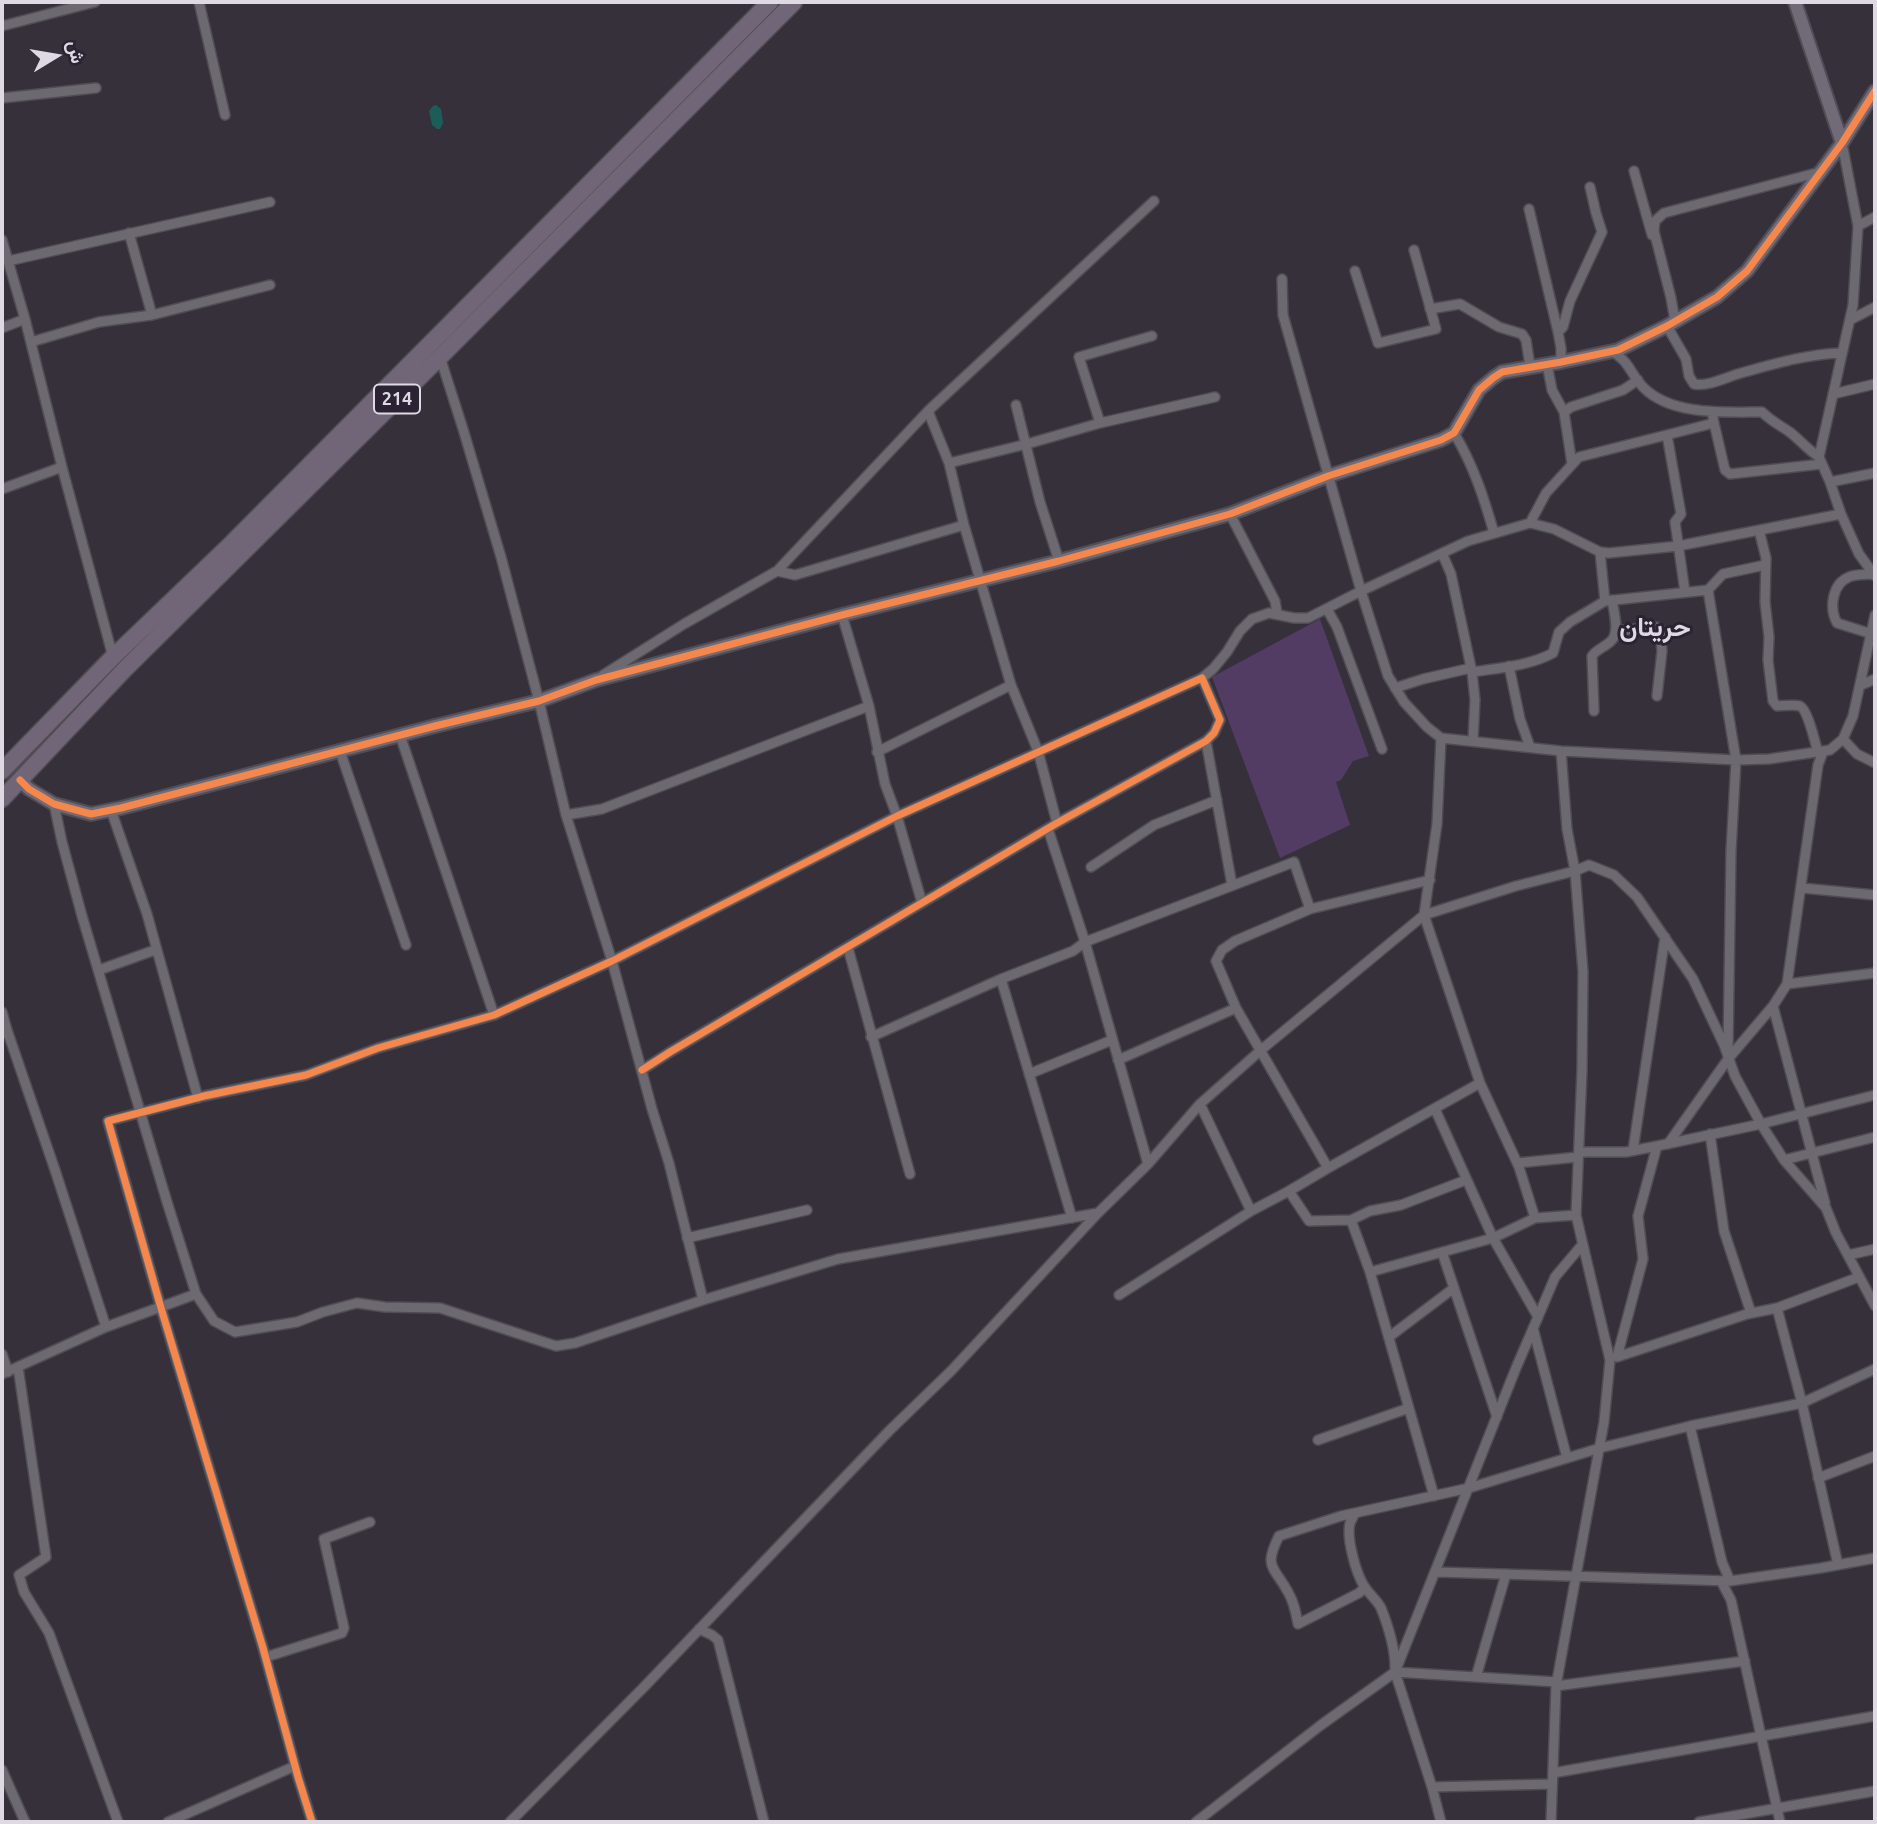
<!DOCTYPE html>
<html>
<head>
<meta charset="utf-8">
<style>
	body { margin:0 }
	#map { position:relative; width:1877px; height:1824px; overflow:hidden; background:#35303a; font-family:Ubuntu,Vazirmatn,sans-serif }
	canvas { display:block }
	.frame { position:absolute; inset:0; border:4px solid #dfd9e4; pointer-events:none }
	.north { position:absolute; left:21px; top:21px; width:70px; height:70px; -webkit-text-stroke:5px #2b2333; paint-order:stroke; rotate:79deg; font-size:19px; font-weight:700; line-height:28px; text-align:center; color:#dfd9e4 }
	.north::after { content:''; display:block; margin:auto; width:24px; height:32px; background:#dfd9e4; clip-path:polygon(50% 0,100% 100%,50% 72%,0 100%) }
</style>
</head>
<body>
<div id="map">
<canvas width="1877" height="1824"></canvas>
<div class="frame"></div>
<div class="north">ش</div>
</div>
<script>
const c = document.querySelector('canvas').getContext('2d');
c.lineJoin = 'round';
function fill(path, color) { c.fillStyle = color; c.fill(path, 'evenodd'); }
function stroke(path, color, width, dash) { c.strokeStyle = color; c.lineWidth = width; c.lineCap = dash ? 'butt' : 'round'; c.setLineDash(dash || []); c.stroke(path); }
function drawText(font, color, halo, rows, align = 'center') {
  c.font = font + ' Ubuntu,Vazirmatn,sans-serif'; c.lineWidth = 6; c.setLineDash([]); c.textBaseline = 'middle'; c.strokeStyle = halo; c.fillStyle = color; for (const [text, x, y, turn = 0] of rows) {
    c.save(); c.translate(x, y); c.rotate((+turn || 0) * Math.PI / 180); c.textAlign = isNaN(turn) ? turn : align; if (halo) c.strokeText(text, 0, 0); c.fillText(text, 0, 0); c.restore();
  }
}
fill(new Path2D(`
	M1320,619l49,137 -16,5 -12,19 -5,2 14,43 -70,33 -68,-181z`), '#523c63');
fill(new Path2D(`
	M436,105l5,4 2,14 -3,6h-3l-5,-4 -3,-14 4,-5z`), '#1c5d59');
const street = new Path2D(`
	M199,2l26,113
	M2,26l93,-24
	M2,98l94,-10
	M1842,143l16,83 -5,79 -34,152 11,25 11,32 18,40 16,22
	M1634,171l18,64
	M1529,209l29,123
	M1858,226l17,-9
	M129,233l23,82
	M2,240l23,79 37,148 51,190
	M8,261l262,-59
	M1355,271l23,72 58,-14 -22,-79
	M1282,279l1,36 78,276 27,85 16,26 23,25 14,11 120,13 175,9 33,-1 61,-9 13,-11 14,15 18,9
	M1430,309l30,-5 39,23 23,7 4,6 4,26
	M1850,320l25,-13
	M1675,321l-4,-23 -17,-67 1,-10 9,-8 156,-41
	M1667,326l19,33 3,17 5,8c15,3 32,-7 47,-11 33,-9 66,-19 101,-20
	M2,328l23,-9
	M31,342l68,-20 53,-7 118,-30
	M1611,351c19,10 19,23 32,36 28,29 82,25 119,25 9,9 19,14 29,21 10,8 17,17 28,24
	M440,357l23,72 38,128 38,144 27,114 46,146 40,148 17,54 34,137
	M1561,362v-14l-3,-16 5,-5 7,-26 32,-69 -6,-19 -6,-26
	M1547,364l5,26 12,22 8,52
	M1833,394l42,-10
	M1016,405l24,97 19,59
	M928,411l21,52 15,62 47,160 27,66 19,72
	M1564,412l7,-5 52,-17 15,-10
	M1100,423l-21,-66 73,-21
	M1714,423l11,47 5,4 92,-10
	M1454,433c19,31 30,65 40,100
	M1667,435l14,79 -6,8 10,70
	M949,463l78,-19 73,-21 115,-26
	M1830,482l45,-9
	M2,489l60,-22
	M1230,514l45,87 2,12
	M1530,523l16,-30 33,-36 135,-34 -2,-11
	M1759,530l7,28 -1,44 4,35 -1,23 5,41 4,5c7,0 17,-2 23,0 8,4 15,37 18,46
	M1600,552l5,49 103,-11 28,170 -5,91 -3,199
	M1442,553l9,21 21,98 3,28 -2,40
	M777,571l18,4 169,-50
	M1873,572l-1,2c-7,1 -17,0 -23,3 -17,7 -20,31 -12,46l38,12
	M1708,590l15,-16 42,-9
	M1327,609l10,18 45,122
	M842,615l27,91 16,78 12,32 25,87
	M1616,631l40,-4 4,2 2,22 -5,45
	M1509,666l11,53 10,28
	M1472,672c26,-4 57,-6 81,-19l6,-21 11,-10 35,-21
	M603,675l81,-51 93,-53 151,-160 226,-210
	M1202,678l11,-9 14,-17 13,-21 12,-12 17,-6 25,5h14l53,-27 107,-50 62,-18 24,6 46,23 9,1 69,-7 163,-32
	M1861,685l14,-6
	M1395,688l28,-9 48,-11
	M1594,711l-2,-55c5,-7 13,-9 19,-15 9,-8 3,-29 1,-41
	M400,735l94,280
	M1441,738l-4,86 -13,91 56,168 39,84 16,51
	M1843,739l10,-23 22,-101
	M1206,741l26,144
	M340,751l66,194
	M877,752l134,-67
	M54,804l8,38 20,74 85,286 29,92 18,27 21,11 62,-10 26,-10 34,-9 28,4 55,1 116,38 19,-3 128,-43 135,-41 260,-46
	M111,810l36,104 51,184
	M566,815l36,-6 267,-103
	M1048,829l37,113 63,222
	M1091,867l63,-42 63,-25
	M1802,888l73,7
	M1310,909l-75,32 -13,9 -6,11 20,47 92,160 152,-85
	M848,948l62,226
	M99,970l56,-20
	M1001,979l71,239
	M1787,984l88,-11
	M1773,1006l52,197
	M2,1012l5,18 -5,4
	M7,1030l48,140 51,157
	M871,1037l130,-58 72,-28 12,-9 209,-80 16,47 120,-29
	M1118,1060l118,-52
	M1029,1074l83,-34
	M1200,1104l51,107 38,-20 20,30 42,-1 19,52 123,-34 42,-20 41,-3
	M1710,1134l14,97 27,82
	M1668,1144l60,-85 45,-53 14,-22 31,-219 5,-13
	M1657,1146l-19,70 5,43 -26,98 130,-43 30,-6 82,-31
	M1633,1150l32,-213
	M1579,1152h47l31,-6 104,-22 114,-29
	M1784,1160l91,-23
	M1517,1163l61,-6
	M1289,1191l39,-23
	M1351,1220l19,-9 31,-6 65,-25
	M687,1238l120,-28
	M1442,1252l55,165
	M1848,1255l27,-6
	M1370,1272l64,224
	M1119,1295l132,-84
	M1777,1308l25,95 36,162
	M1538,1317l17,-40 27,-32
	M1533,1328l34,130
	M1389,1337l65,-49
	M2,1354l6,18
	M18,1367l28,190 -27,18 5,17 25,41 69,189
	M2,1374l104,-47 90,-33
	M1690,1426l32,136 8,19
	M1318,1440l91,-32
	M1818,1478l57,-22
	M1355,1513c-1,2 -4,8 -5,10 -4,15 6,50 14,63 5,8 13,14 17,22 8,20 15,42 14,64l37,115 9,35
	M1436,1572l294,9 91,-13 54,-10
	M1721,1581l10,19 49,222
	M1365,1587l-6,6 -61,31c-2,-11 -4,-22 -10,-32 -14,-26 -25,-24 -9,-56l62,-20 128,-28 131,-40 90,-22 112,-23 73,-34
	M699,1629l13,6 6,5 46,182
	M266,1657l76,-24 2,-5 -20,-89 46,-17
	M1395,1672l162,10
	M1476,1677l30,-103
	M1556,1686l189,-25
	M2,1770l23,52
	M1553,1773l322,-57
	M1432,1787l120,-3
	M168,1822l127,-56
	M312,1822l-14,-45 -35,-129 -102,-340 -53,-187 96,-25 102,-21 72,-27 116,-33 118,-54 285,-145 305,-138 18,42 -6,13 -8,8 -149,82 -387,229 -28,18
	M510,1822l134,-135 245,-256 62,-60 147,-158 50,-49 52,-60 61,-54 163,-135 92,-29 59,-15 14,-6 25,10 23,22 56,82 31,66 11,31 26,48 23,36 42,48 10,25 39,73
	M1196,1822l125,-97 74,-53 121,-304 22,-51 -45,-79 -58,-129
	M1551,1822l5,-136 48,-264 6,-62 -34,-145 6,-145 1,-98 -8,-101 -8,-42 -6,-78
	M1699,1822l176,-31`);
const secondary = new Path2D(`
	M1795,2l47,141
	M20,780l9,9 25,15 37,10 30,-6 314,-82 104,-25 57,-21 246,-65 217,-54 171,-47 98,-38 113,-36 13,-7 25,-43 14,-12 9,-6 59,-10 57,-12 49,-24 50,-29 30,-26 95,-128 33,-52`);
const highway = new Path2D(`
	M2,771l111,-114 119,-114 538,-541
	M2,799l123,-130 315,-312 354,-355`);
stroke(street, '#504c54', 12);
stroke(secondary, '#504c54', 16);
stroke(highway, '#504c54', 19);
stroke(street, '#6c6970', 9);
stroke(secondary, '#706b76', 12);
stroke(highway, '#706677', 16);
stroke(new Path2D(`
	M20,780l9,9 25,15 37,10 30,-6 314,-82 104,-25 57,-21 246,-65 217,-54 171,-47 98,-38 113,-36 13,-7 25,-43 14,-12 9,-6 59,-10 57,-12 49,-24 50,-29 30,-26 95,-128 33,-52
	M312,1822l-14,-45 -35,-129 -102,-340 -53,-187 96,-25 102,-21 72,-27 116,-33 118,-54 285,-145 305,-138 18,42 -6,13 -8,8 -149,82 -387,229 -28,18`), '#f5874c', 7);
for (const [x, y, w] of [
	[397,399,46]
]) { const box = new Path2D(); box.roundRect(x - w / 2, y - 14.5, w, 29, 5); c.fillStyle = '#2b2333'; c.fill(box); stroke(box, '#dfd9e4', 2); }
drawText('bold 18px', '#dfd9e4', null, [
	["214",397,399]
]);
drawText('bold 26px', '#dfd9e4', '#2b2333', [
	["حريتان",1655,627]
]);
</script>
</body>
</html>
